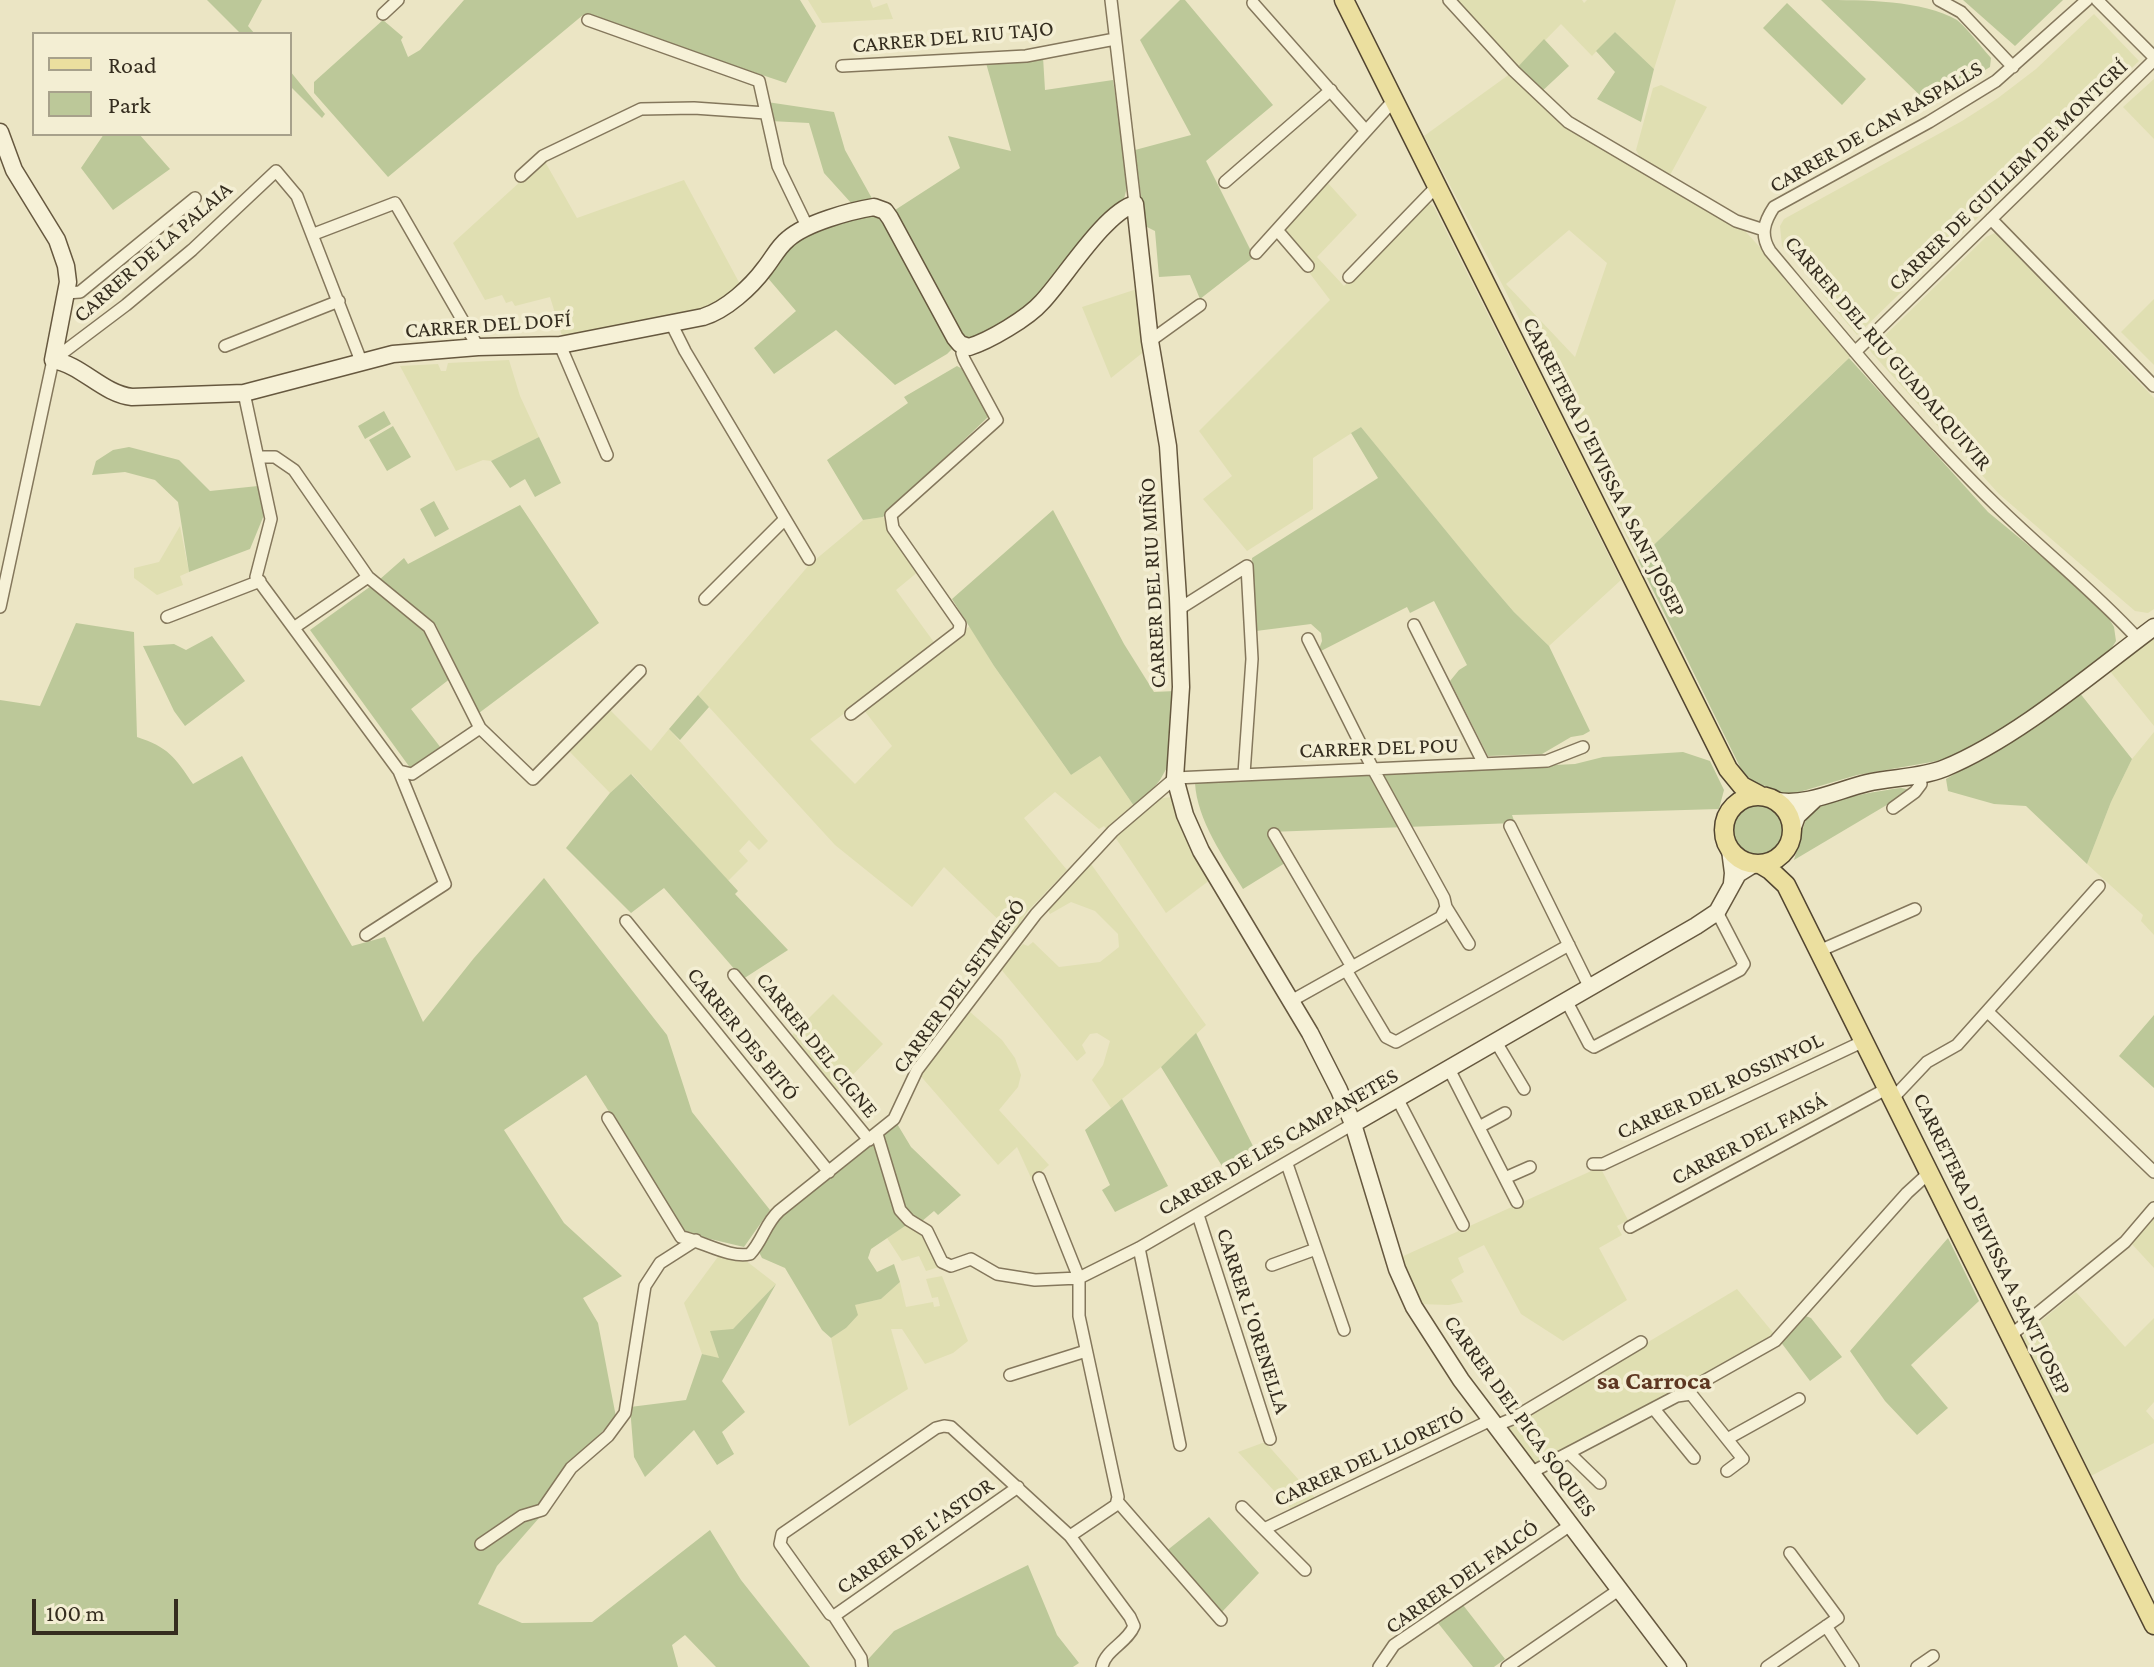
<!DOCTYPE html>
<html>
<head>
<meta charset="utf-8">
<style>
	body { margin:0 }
	#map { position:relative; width:2154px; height:1667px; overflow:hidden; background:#ebe5c4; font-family:"Crimson Pro",serif }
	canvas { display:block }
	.legend { position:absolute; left:32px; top:32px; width:260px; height:104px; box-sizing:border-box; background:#f3eed3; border:2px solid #a7a18b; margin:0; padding:10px 14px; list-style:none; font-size:24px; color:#352d1f }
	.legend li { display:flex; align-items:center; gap:16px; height:40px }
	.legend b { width:40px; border:2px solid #a7a18b }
	.scale { position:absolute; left:32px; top:1599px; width:146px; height:36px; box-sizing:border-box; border:4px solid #352d1f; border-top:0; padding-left:10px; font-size:24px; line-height:28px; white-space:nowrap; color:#352d1f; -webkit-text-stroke:6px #f3eed3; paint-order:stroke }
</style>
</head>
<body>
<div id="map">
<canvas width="2154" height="1667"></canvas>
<ul class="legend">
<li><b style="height:10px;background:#ebdf9f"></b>Road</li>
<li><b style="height:22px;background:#bcc899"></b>Park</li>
</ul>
<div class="scale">100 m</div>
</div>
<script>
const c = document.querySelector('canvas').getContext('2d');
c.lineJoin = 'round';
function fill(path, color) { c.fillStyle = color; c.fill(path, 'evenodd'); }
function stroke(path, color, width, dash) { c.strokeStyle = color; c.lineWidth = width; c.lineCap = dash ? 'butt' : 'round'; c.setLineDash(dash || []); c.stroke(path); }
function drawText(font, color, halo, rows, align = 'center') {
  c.font = font + ' "Crimson Pro",serif'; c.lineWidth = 7; c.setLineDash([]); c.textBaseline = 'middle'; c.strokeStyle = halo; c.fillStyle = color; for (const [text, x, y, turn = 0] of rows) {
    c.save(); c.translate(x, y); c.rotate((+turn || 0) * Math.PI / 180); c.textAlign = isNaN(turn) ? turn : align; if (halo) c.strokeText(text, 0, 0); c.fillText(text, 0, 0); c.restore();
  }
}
fill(new Path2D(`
	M808,0h62l3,8 14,-5 6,16 -71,4z
	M1449,0h133l2,3 3,-3h89l-22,69 -39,-37 -23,24 -31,-32 -46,47 53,51 168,99 119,131 -217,208 -134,-272 -80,-152 90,-65zM1569,230l38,33 -32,94 -69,-73z
	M2094,14l45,47 -282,274 -75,-89 -2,-20 4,-7 178,-98 36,-23 38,-29z
	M2154,79v60l-31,-32z
	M1661,85l46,22 -38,70 -27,-16 -6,-11 17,-62z
	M544,160l33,58 107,-38 57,106 -34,23 -144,30 -13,-42 -35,9 -3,-5 -6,2 -4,-8 -17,5 -32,-57z
	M1327,182l30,33 -40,42 27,29 85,-83 5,4 187,373 -72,66 -35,-34 -31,-36 -122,-149 -48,31v51l-66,42 -44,-52 29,-23 -33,-45 131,-131 -22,-29 -25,-41z
	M1995,233l159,165v211l-6,4 -13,-2 -136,-117 -128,-142 -1,-2 116,-113z
	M1140,288l6,62 -35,28 -29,-71z
	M2154,299v66l-33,-33z
	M509,360l11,36 19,41 -48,24 -8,-1 -27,11 -56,-105 38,-2 3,7h5l2,-8z
	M883,517l36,54 -23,19 40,55 -126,94 45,45 37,-38 -29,-37 107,-83 24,40 77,109 29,-19 36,53 -29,21 -3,-4 -5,3 -44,-37 -31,26 43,52 -41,43 -12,22 -70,-68 -32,40 -77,-62 -137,-150 111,-130 54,-45z
	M180,526l9,46 -9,4 3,9 -26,10 -23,-17v-10l25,-6z
	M2150,639l4,1v86l-45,-56z
	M609,709l42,42 18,-22 99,112 -9,9 -10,-10 -10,11 9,10 -20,20 -96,-107 -22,19 -41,-42z
	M2154,732v203l-13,-14 2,-6 -56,-51 24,-62 21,-43z
	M1174,797l13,44 23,39 -44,33 -51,-76 47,-39z
	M1091,864l115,161 -45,42 -50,41 -19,-28 11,-15 7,-24 -13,-8 -7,1 -8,11 4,8 -9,8 -77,-93 23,-24 5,2 5,-4 26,25 41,-5 19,-15 -1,-13 -23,-23 -24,-9 -21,12 -3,-6z
	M833,994l50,50 -48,49 -43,-58z
	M969,1011l33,29 13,18 6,17 -3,12 -19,23 50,55 -17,15 -15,-33 -19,18 -80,-92 18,-27z
	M1600,1167l28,53 -11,6 5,9 -23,13 28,52 -64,41 -42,-27 -37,-69 -26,13 6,14 -13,8 12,22 -14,3 -30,-1 -20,-46z
	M2154,1213v55l-24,-26z
	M908,1224l21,14 10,29 -13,4 -7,-15 -17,5 -15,-23z
	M720,1254l25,6 31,24 -43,45 -14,30 -17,-5 -18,-51z
	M942,1276l26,65 -15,12 -28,11 -23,-35h-11l17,60 -59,37 -18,-88 15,-10 8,-23 27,-6 19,-17 6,25 27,-5 1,5 6,-1 -2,-9 -6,1 -6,-19z
	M1737,1289l38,46 -240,131 -31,-38z
	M2076,1292l49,55 29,-29v84l-8,9 8,9v23l-65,34 -25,-57 -42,-79 2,-6z
	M1265,1442l50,56 -24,11 -53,-57z`), '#e0dfb2');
fill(new Path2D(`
	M207,0h55l-14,26 7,8h-14z
	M464,0h336l16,26 -30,57 -203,-68 -195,162 -74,-84v-11l69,-62 20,17 -2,3 7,17 12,-7z
	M1180,0h5l88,105 -67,56 48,96 -54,42 -10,-24 -31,2 -4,-46 -10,-5 -10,-76 56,-15 -51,-95z
	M1821,0c42,0 102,0 136,20 13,11 23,26 34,38l-1,9 -60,38z
	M1963,0h100l-48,46z
	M1787,3l79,76 -24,26 -79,-77z
	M1615,32l39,37 -13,53 -44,-23 18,-27 -19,-21z
	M1544,39l25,27 -30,28 -25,-23z
	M1043,57l2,33 68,-10 15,103 -4,16 -27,27 -62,77 -60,36 -11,1 -72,-128 68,-44 -12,-32 63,15 -25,-88z
	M290,71l35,43 -3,4 -32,-32z
	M767,102l67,10 11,38 29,52 -22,2 -28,-31 -15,-50 -39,-2z
	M104,134h35l31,35 -57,41 -32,-42z
	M875,214l6,3 72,131 -6,6 -52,31 -59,-55 -62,44 -20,-26 42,-37 -29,-34c31,-47 56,-52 108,-63z
	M1849,358l139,154 97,80 23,25 6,10 2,14 -9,15 -67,48 -63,40 -34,16 -86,15 -68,20 -35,-13 -11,-9 -105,-213z
	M957,366l7,4 24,47 -105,100 -20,3 -36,-60 81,-57 -4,-6z
	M384,411l7,13 -26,15 -7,-13z
	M393,426l18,31 -24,14 -18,-31z
	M1361,427l122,149 31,36 35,34 41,85 -7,4 -12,2 -29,17 -54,2 -38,-75 9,-11 8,-5 -33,-64 -24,12 -3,-6 -86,44 -2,-2 3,-8 -1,-8 -10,-9 -55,7 -4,-73 126,-80 -27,-45z
	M539,437l22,46 -26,14 -10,-18 -15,9 -19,-27z
	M129,447l50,13 31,31 48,-5 6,29 -14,34 -61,23 -11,-70 -23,-22 -30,-8 -33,3 4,-14 17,-11z
	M434,501l15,28 -14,8 -15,-28z
	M520,505l79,118 -120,90 -43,-88 -57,-45 25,-22 4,6z
	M1053,510l71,134 30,48 21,-1 -6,73 -9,16 -24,29 -36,-53 -29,19 -77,-109 -42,-67z
	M371,586l54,46 26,46 -40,31 30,39 -30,21 -101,-139z
	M76,623l58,9 3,105c31,10 38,20 56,47l49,-28 110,190 33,-9 38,85 51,-64 70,-80 123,157 25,77 78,98 -26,37 -59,-14 -99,-158 -82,55 60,93 58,53 -39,22 15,25 18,94 -51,54 -12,31 -56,64 -19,38 44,19 70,-1 118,-92 31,50 69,87h-94l-31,-32 -13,10 6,22h-678v-967l40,6z
	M212,636l33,45 -60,45 -11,-15 -31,-65 31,-2 12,6z
	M2079,692l53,67 -21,43 -24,62 -61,-58 -32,-2 -46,-13 -2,-12 62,-37z
	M698,695l11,12 -29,33 -11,-11z
	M1683,752l27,9 14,29 -5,19 -207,6 3,8 -246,9 16,31 -42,26c-19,-31 -46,-69 -48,-106l380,-19 28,-7z
	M631,774l107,117 -3,3 53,56 -45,29 -79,-91 -33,25 -65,-65 44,-55z
	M1901,788l11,2 -118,70c4,-11 10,-42 16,-47 15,-14 69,-22 91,-25z
	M1730 831a28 28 0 1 1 56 0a28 28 0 1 1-56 0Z
	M2154,1015v73l-35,-32z
	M1196,1033l59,117 -33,16 -61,-99z
	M1122,1099l46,87 -53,26 -13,-22 8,-5 -25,-55z
	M896,1122l15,25 50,48 -23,20 -4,-4 -13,11c-28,-14 -37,-60 -38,-89z
	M873,1141l20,64 15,19 -37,25 -3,9 9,14 17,-8 6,18 -19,17 -26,6 3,10 -12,13 -15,10 -9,-8 -37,-62 -23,-10 -3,-6 11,-27z
	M1948,1238l31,63 -68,64 37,43 -31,27 -32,-34 -35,-50z
	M776,1284l-54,97 23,31 -23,20 12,22 -17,11 -23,-35 -49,47 -11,-20 -4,-50 56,-7 16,-46 17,4 -9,-27 23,-2z
	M1803,1315l8,3 31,39 -32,24 -30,-40z
	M1209,1517l50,56 -38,40 -56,-61z
	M1028,1565l29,70 22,28 -6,4h-212l33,-36z
	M1463,1605l42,54 -11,8h-21l-35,-44z`), '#bcc899');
const street = new Path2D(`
	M1111,0l24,204
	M1449,0l65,71 54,51 168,99 28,9
	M1939,0l22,12 52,55
	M2087,0l-91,81 -67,41 -155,85c-10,15 -14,28 -4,44 73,87 145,175 226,254 47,46 98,86 142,134
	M2097,0l57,57
	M1253,3l113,128
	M383,14l15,-14
	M588,20l171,61 19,85 29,60
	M842,66l184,-10 89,-17
	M521,176l22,-20 98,-47 53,-1 72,5
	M1225,182l106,-92
	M1991,219l163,167
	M1277,230l31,36
	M314,234l81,-31 83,144
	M1256,253l138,-153
	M1349,277l88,-91
	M66,293l14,-1 115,-94
	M671,323l14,28 124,208
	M1150,341l50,-36
	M560,345l47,110
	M225,346l114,-45
	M1855,352l299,-292
	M244,393l27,126 -15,58 143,194 46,113 -79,51
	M258,457h17l19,13 74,107 61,50 51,101 53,51 107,-108
	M705,599l80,-80
	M0,607l53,-247 73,-55 66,-55 84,-79 21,25 64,165
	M1179,609l68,-43 5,93 -8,115
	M167,617l93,-36
	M1414,625l70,139
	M295,627l73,-50
	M1308,639l64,128 72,131 2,9 23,37
	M851,714l108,-83 1,-7 -67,-96 -2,-13 106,-95 -33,-61 -2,-6 3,-7
	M399,771l13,3 68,-46
	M1893,808l22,-16 6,-8 -2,-9
	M1510,826l80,162
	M1274,834l78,133
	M626,921l203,251
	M1819,951l96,-42
	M1346,970l40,67 10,5 173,-97
	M734,975l135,165
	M1291,1001l150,-84 5,-10
	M1567,1002l22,42 5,3 146,-77 4,-6 -27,-52
	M1988,1012l166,160
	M1496,1042l28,47
	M1449,1069l68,133
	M1397,1098l66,127
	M1893,1098l34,-36 30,-17 142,-159
	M608,1118l73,119c21,4 50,22 69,17 13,-14 15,-30 29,-43l115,-92 23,-49 119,-156 77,-83 62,-53 372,-17 36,-14
	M1479,1127l26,-14
	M877,1134l23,76 9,10 18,11 15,31 9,4 20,-7 26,15 38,6 44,-2 60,-30 214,-124
	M1287,1164l57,166
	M1593,1164h10l261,-123
	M1039,1178l40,100v38l39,181 -2,8 -46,31
	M1505,1178l25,-11
	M1198,1215l72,224
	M1630,1227l258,-139
	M1139,1248l41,197
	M1272,1265l44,-16
	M2011,1335l114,-93 29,-34
	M1010,1375l76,-24
	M1704,1381l71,-40 132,-148 23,-21
	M1654,1409l40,49
	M1495,1426l17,-7 129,-77
	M1727,1439l72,-40
	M1569,1453l31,30
	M1532,1472l145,-76 14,-2 52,65 -16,12
	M1118,1502l103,118
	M1242,1507l63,63
	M1264,1529l227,-109
	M481,1544l41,-28 20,-6 29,-42 37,-32 17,-23 20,-127 15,-23 36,-23
	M834,1616l184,-129
	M1826,1626l27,41
	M862,1667l-1,-9 -27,-42 -4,-2 -50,-70 2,-10 154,-106 8,-2 7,1 119,109 60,81 4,9c-7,17 -29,24 -32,41
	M1379,1667l15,-22 178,-121
	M1507,1667l113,-78
	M1767,1667l71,-49 -48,-65
	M1917,1667l16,-11`);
const secondary = new Path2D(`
	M0,132l14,38 43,70 9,26 2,16 -15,78c29,5 50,34 79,37l112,-4 149,-39 85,-7 82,-2 143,-28c23,-7 48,-30 62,-49 8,-10 13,-21 23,-29 18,-16 62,-28 86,-32l11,4 5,7 65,120 5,6 9,3c20,-6 59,-29 73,-45 22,-23 63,-90 93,-98l15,137 18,105 10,152 3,89 -6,91 10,37 16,36 109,182 29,57 14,34 44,145 17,38 47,73 217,287
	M1777,801c30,5 61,-11 90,-18 25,-6 53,-5 78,-15 72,-30 146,-94 209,-141
	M1792,830l5,-14 18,-17
	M1730,850l3,23 -1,10
	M1353,1124l343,-198 21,-14 21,-38 16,-10`);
const primary = new Path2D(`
	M1344,0l384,769 14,17 17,9
	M1724 830a34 34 0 1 1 68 0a34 34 0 1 1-68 0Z
	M1760,864l10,6 16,15 368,740`);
stroke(street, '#84775c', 14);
stroke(secondary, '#66583f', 19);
stroke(primary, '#524530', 21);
stroke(street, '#f6f1d7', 11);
stroke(secondary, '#f6f1d7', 16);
stroke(primary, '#ebdf9f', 18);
drawText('22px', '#352d1f', '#f3eed3', [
	["CARRER DEL RIU TAJO",953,37,-5],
	["CARRER DE CAN RASPALLS",1876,127,-30],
	["CARRER DE GUILLEM DE MONTGRÍ",2008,175,-44],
	["CARRER DE LA PALAIA",153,252,-41],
	["CARRER DEL DOFÍ",488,325,-4],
	["CARRER DEL RIU GUADALQUIVIR",1888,353,49],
	["CARRETERA D'EIVISSA A SANT JOSEP",1604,467,63],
	["CARRER DEL RIU MIÑO",1153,583,-93],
	["CARRER DEL POU",1379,748,-2],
	["CARRER DEL SETMESÓ",959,986,-54],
	["CARRER DES BITÓ",743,1034,51],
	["CARRER DEL CIGNE",817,1045,51],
	["CARRER DEL ROSSINYOL",1720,1086,-25],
	["CARRER DEL FAISÁ",1749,1139,-28],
	["CARRER DE LES CAMPANETES",1278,1142,-30],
	["CARRETERA D'EIVISSA A SANT JOSEP",1992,1244,64],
	["CARRER L'ORENELLA",1253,1321,72],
	["CARRER DEL PICA SOQUES",1520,1416,54],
	["CARRER DEL LLORETÓ",1369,1457,-25],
	["CARRER DE L'ASTOR",915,1536,-35],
	["CARRER DEL FALCÓ",1462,1577,-35]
]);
drawText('bold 26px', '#5e3722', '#f3eed3', [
	["sa Carroca",1654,1381]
]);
</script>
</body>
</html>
